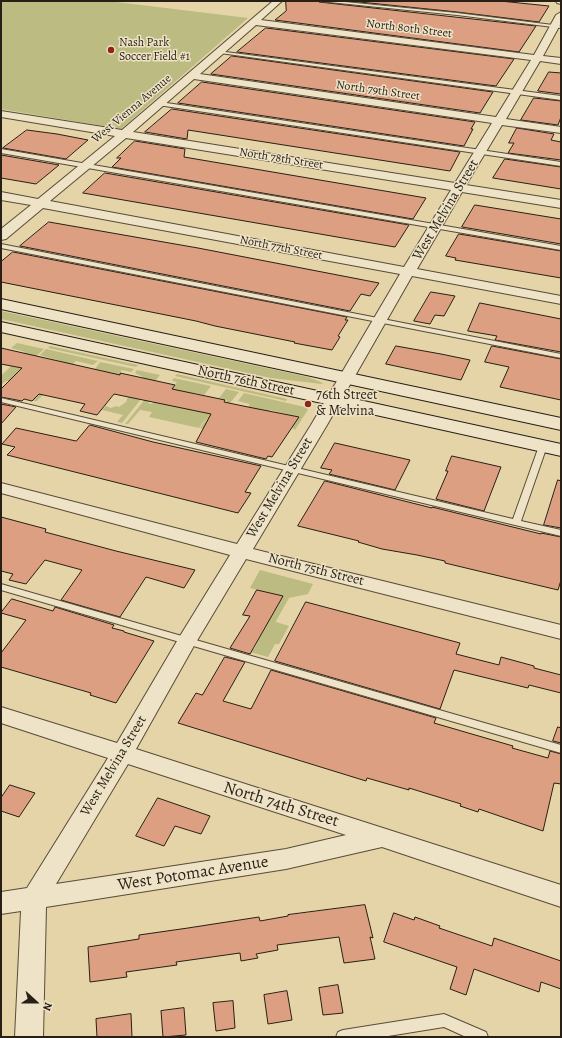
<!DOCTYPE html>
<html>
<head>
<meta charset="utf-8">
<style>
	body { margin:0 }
	#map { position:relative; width:562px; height:1038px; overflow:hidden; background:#e5d4a7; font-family:Alegreya,serif }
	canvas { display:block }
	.frame { position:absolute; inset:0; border:2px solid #281f16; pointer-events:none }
	.north { position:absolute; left:16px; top:982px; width:40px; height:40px; -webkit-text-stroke:3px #eee3c6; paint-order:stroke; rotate:111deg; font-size:11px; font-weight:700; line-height:16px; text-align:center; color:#281f16 }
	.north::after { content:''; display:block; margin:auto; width:14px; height:18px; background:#281f16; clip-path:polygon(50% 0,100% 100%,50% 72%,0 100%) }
</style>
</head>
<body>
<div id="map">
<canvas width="562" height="1038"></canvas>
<div class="frame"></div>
<div class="north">N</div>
</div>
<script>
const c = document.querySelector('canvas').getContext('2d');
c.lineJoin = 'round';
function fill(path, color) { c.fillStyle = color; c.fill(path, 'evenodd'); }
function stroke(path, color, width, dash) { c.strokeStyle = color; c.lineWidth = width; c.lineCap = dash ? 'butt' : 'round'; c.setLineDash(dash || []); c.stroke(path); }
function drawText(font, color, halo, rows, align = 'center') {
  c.font = font + ' Alegreya,serif'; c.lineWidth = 3; c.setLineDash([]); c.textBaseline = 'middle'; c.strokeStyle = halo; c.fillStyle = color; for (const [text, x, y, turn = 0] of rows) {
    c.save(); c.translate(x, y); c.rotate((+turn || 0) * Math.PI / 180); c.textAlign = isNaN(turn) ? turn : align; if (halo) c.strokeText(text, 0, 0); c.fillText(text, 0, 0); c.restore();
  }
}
fill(new Path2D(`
	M1,1h107l140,17 -127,111 -120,-20z
	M1,311l307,66 15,6 -1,1 -51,-6 -270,-59z
	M17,343l27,6 -35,32h-3l-5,4v-9l24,-24 -14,-4z
	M50,346l88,19 -2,2 -88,-19z
	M46,349l52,12 -5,4 -17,-4 -39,40h-5l31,-39 -23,-7z
	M100,362l34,7 -3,3 -9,-2 -7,7 -9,-5 -11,-3z
	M137,370l23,5 -38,48 -5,-1 6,-7 -21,-5 4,-4 5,2 5,-2 3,1 7,-5 3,-8 14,-17 -8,-4z
	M177,374l110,25 -1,2 -111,-25z
	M174,378l37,8 -7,9 -10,-2 -11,14 33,8 -11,5 -6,8 -50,-11 3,-5 -12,-2 -12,14h-3l25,-31 1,5 -3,5 4,1 8,-9 6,2 11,-15 -5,-1z
	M226,389l13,3 -31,38 -8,-2 6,-8 10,-3 11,-17 -8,-2z
	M244,393l65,15 -14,22 -3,-3 6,-10 -28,-7 -9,14 -13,-17 2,-3 -12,-3z
	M260,570l53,14 -5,10 -19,4 -13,23v1l13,4 -10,18h-4l-7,13 -36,-10 2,-4 20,6 5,-10 -4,-1 26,-42 -31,-8z`), '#bcbb82');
const building = new Path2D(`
	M286,1h32l1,1 217,24 -17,26 -244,-32 11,-9z
	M350,1h150l49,5 -10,16 -82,-10z
	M266,28l248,31 -18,27 -259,-34z
	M232,56l261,36 -13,21 -269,-39z
	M549,72l12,1v21l-23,-3z
	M202,82l273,40 -4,7h2l-9,17 -286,-43z
	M534,98l27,3v16l-3,8 -37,-5z
	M172,109l288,43 -10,19 -262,-41 -1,9 -42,-7z
	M517,128l37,6 -3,6 10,2v18l-53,-7 6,-10h-5z
	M27,130l30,4 31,6 -22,19 -63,-11z
	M135,141l50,8 -1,8 242,41 -13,21 -301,-52 9,-9h-4z
	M1,155l58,10 -23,19 -35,-6z
	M505,159l56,8v22l-68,-11z
	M105,173l304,52 -14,22 -312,-54z
	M475,205l86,14v25l-99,-17z
	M49,222l149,26 181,35 -9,13 -9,-2 -11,17 -330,-65z
	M459,234l102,17v27l-106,-18 1,-2 -10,-2z
	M13,252l334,65 -2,3h3l-10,16 2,1 -8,13 -38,-7 1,-1 -80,-16 -19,-5 -195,-39v-20z
	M431,292l24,4 -11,20 -9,-1 -5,9 -16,-3z
	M480,303l81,16v33l-66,-12 2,-4 -29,-5z
	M396,346l45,8 29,6 -9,20 -75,-16z
	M492,346l69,13v41l-61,-13 9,-20 -24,-5z
	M1,348l119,27v-2l55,12 -3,4 53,11 -1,2 24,5 51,10 -27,40 -4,-1 -2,3 -70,-17 15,-28 -97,-20 -17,21 -17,-4 5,-7 -46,-10 -7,7 -8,-2 -2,2 -21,-4v-8l21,-21 -21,-4z
	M1,404l15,3 -15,17z
	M90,425l63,17 108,24 -16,26 6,1 -13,20 -231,-58 8,-8 -13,-3 14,-16 60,13z
	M335,443l75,17 -15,30 -66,-16 3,-4 -11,-2z
	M452,456l49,11 -17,44 -48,-12 12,-28h-2z
	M558,480l3,1v47l-17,-3z
	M325,481l107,27v-1l109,27v-1l20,4v43l-3,10 -113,-27v-2l-28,-6 -35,-6 -24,-7 1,-1 -61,-15z
	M1,517l45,12 -1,3 71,19 79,19 -11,18 -38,-11 -26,40 -59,-17 21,-30 -37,-10 -19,24 -17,-4 4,-6 -12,-3z
	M257,590l26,6 -33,58 -20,-6 20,-32 -7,-1z
	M12,599l41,12 2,-4 59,18 -2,3 12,3v1l30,9 -38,62 -26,-8 1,-2 -90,-26v-14l25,-33 -25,-7z
	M306,602l154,41 -4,11 43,11 2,-8 33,9v2l27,7v18l-32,-8 -1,3 -74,-18 -14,39 -165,-48z
	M225,657l20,5 -22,39 28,8 20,-39 165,48 -2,5 79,23 -1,2 36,10 2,-7 11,3v30l-7,-1 -11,48 -64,-22 -1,3 -18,-6 1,-2 -52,-16v2l-42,-12 -1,3 -188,-58 18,-30 6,2z
	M558,727l3,1v15l-8,-2z
	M10,785l25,8 -16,24 -18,-6v-13z
	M158,798l52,18 -9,18 -26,-8 -11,20 -28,-10z
	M365,905l8,33 -3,-1 5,22 -31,4 -5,-26 -62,8 1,5 -22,4 2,4 -17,3 -1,-8 -64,9 1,3 -51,7 1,5 -37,5 -2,-35 51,-8v-4l49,-7 71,-11 1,4 28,-5v-1z
	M394,913l20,7 1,-3 25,9 -1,2 53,18 2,-8 67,23v28l-20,-7 -2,10 -65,-23 -8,26 -16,-6 7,-22 -73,-25z
	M338,985l5,28 -20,2 -4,-27z
	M287,991l5,29 -24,4 -4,-29z
	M233,1001l2,27 -19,3 -3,-28z
	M184,1008l2,27 -23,2 -2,-26z
	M131,1014l1,23h-35l-1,-18z`);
fill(building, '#dd9f82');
stroke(building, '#281f16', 1);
const service = new Path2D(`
	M319,1h16l122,12 104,13v2l-104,-13z
	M218,51l343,45v4l-341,-47h-2z
	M160,102l401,60v4l-403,-61 -1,-1z
	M1,149l560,97v4l-560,-97z
	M1,244l560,110v4l-560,-110z
	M1,398l512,121 26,-73 4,-3 4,3 -26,75 40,9v6l-560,-134z
	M1,584l560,161v8l-560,-163z
	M444,1014l42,18 2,5h-22l-22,-10 -62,10h-46l2,-5 5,-2z`);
const minor = new Path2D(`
	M273,1h9l-21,19 273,35 22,-40 5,-3v11l-18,33 18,2v6l-21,-3 -34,58 55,8v6l-59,-8 -36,60 95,15v8l-99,-16 -45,77 144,27v8l-149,-28 -85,149 -74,124 308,76v14l-315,-80 -51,85 -59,105 425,136v22l-179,-60 -96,22 -240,38 -3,130h-28l6,-126 -20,3v-22l26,-4 81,-130 -107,-35v-16l116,36 63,-107 50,-81 -229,-62v-10l236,61 74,-119 89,-151 -357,-66 -37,31 -5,1v-11l30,-24 -30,-5v-8l37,7 77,-63 -114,-19v-6l121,19zM256,25l275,35 -35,57 -296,-43zM194,79l298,44 -37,60 -322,-51zM126,138l325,52 -47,77 -354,-66zM128,764l218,71 -60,14 -230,35z
	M556,1h5v3l-4,-1z`);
const secondary = new Path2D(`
	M1,299l560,119v12l-560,-121z
	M1,322l560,122v12l-560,-124z`);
stroke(service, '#574c3a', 2);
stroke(minor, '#574c3a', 2);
stroke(secondary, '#281f16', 2);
fill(service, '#eee3c6');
fill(minor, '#eee3c6');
fill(secondary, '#eee3c6');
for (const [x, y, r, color] of [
	[111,50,4,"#8f2418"],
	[308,404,4,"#8f2418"]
]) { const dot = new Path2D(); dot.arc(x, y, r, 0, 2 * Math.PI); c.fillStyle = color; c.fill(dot); stroke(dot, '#eee3c6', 1.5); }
drawText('12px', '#281f16', '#eee3c6', [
	["North 80th Street",409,29,7],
	["North 79th Street",378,91,8],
	["West Vienna Avenue",132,109,-40],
	["North 78th Street",281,159,9],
	["North 77th Street",281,248,11]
]);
drawText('12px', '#281f16', '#eee3c6', [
	["Nash Park",119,43],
	["Soccer Field #1",119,57]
], 'left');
drawText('14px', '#281f16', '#eee3c6', [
	["West Melvina Street",446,210,-59],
	["North 76th Street",246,381,12],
	["West Melvina Street",280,488,-59],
	["North 75th Street",316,570,14],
	["West Melvina Street",114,766,-59]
]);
drawText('14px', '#281f16', '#eee3c6', [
	["76th Street",316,396],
	["& Melvina",316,412]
], 'left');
drawText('17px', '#281f16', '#eee3c6', [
	["North 74th Street",281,805,17],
	["West Potomac Avenue",193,874,-9]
]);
</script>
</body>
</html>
